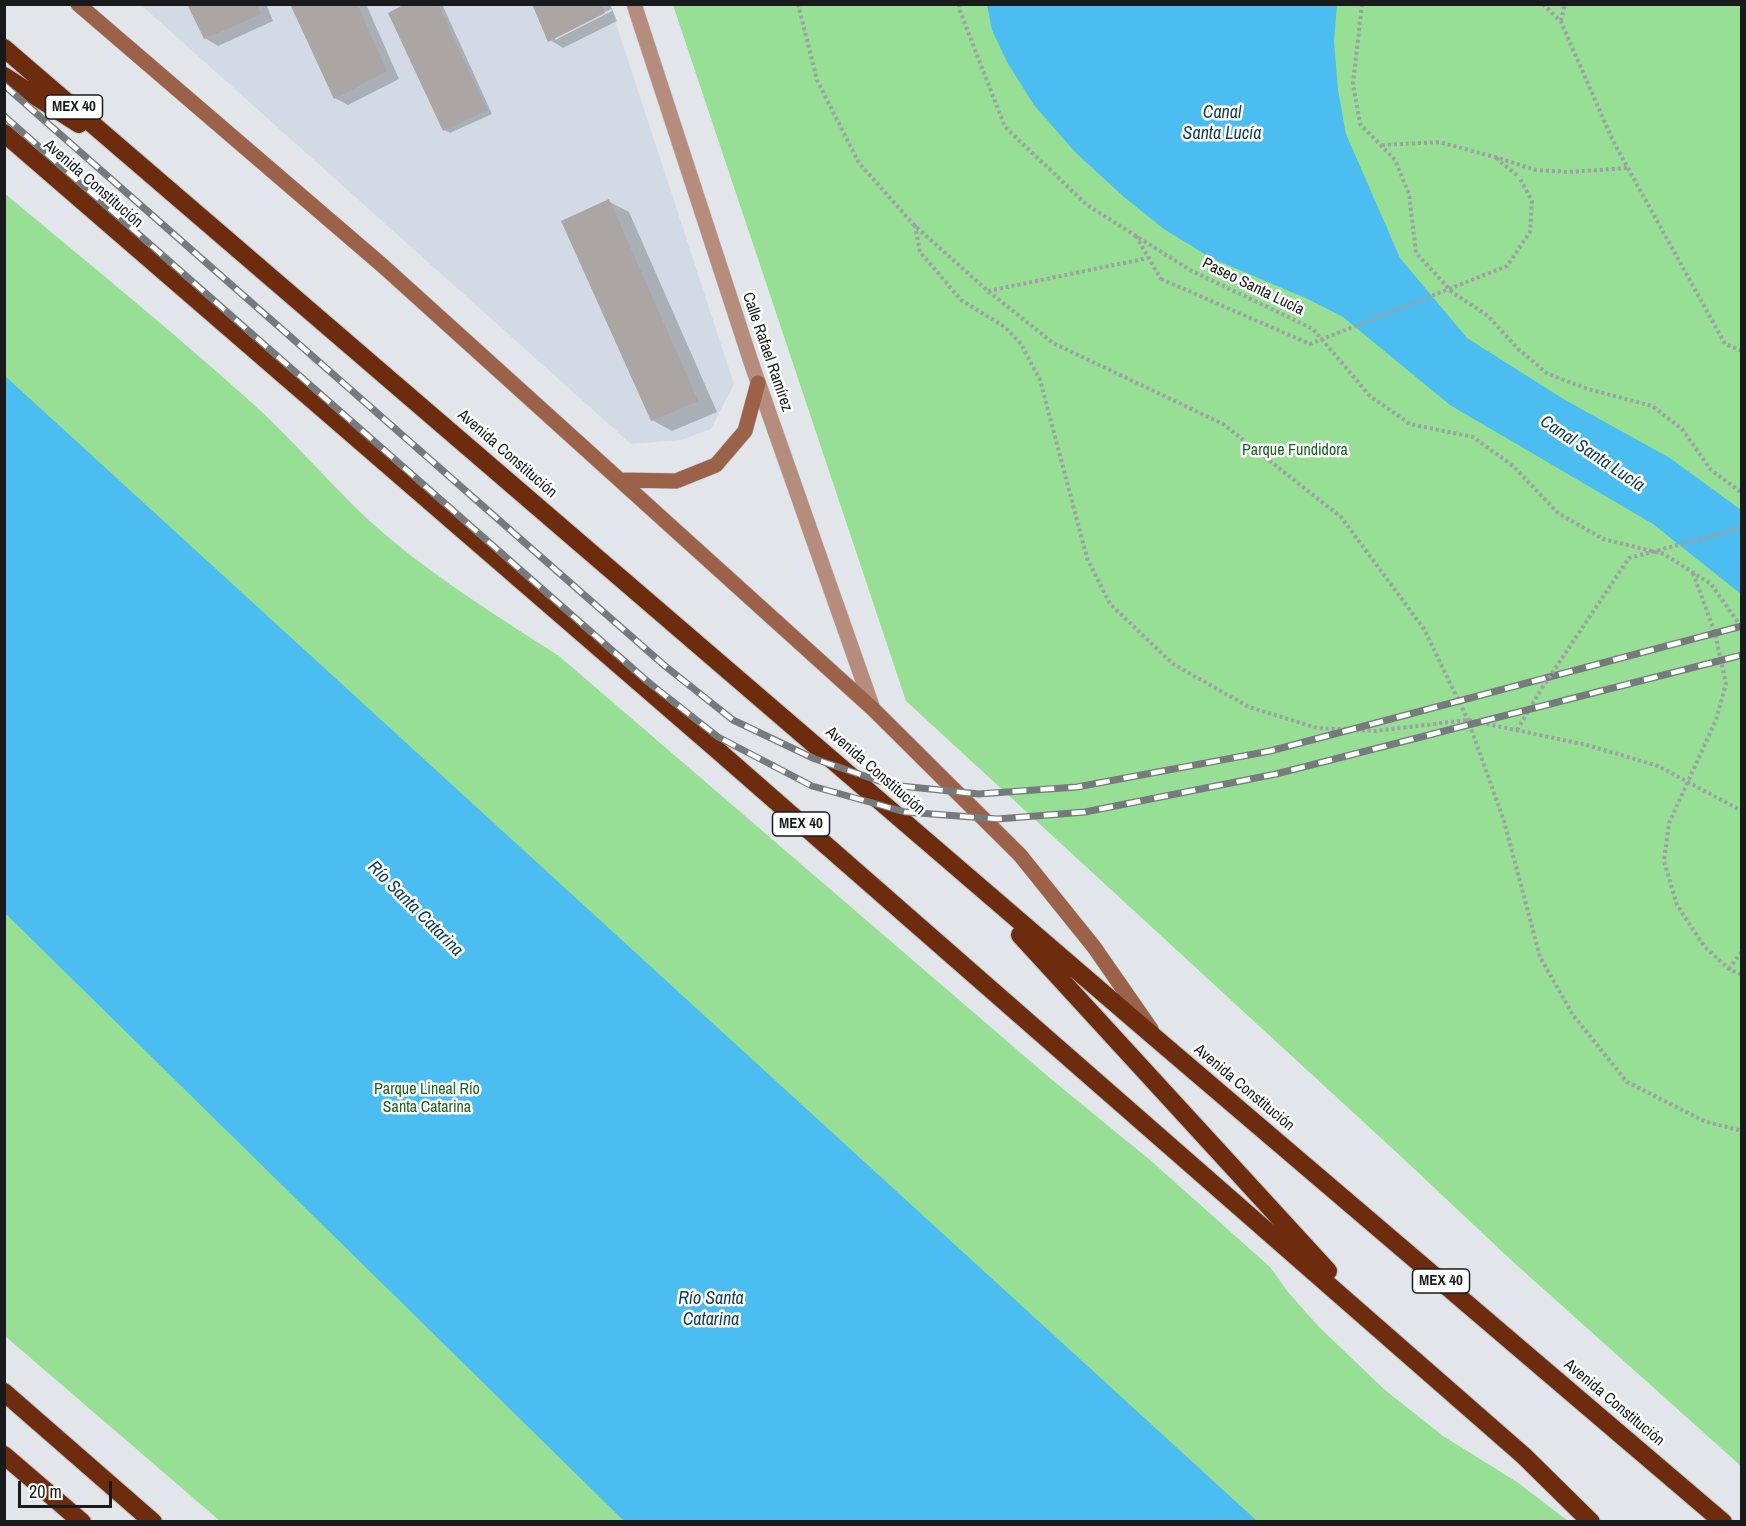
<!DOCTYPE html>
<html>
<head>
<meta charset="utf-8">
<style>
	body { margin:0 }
	#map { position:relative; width:1746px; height:1526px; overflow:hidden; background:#e2e6ea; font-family:"Archivo Narrow",sans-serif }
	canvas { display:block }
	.frame { position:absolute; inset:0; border:6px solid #181a1b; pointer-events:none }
	.scale { position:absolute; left:18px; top:1481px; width:94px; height:27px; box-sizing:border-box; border:3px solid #181a1b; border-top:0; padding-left:8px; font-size:18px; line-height:21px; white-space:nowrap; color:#181a1b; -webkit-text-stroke:4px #fff; paint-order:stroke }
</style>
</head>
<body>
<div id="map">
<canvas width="1746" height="1526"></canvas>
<div class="frame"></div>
<div class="scale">20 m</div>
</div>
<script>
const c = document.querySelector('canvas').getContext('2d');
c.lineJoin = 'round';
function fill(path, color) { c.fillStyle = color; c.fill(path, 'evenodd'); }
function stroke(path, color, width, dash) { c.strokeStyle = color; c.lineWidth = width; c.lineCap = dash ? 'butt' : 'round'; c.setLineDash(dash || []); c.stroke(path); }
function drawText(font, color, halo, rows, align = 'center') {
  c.font = font + ' "Archivo Narrow",sans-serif'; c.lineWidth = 5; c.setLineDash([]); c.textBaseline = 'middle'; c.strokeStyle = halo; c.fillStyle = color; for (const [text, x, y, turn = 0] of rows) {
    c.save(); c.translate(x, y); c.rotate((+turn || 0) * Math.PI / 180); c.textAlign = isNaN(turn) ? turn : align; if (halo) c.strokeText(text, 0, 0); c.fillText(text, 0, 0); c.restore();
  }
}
fill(new Path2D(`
	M141,5h469l124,379 -23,45 -30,11 -50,4z`), '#d2dbe5');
fill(new Path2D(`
	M673,5h1068v1461l-230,-206 -103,-97 -502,-462z
	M4,193c83,69 167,137 247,209 39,35 72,74 109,110 59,56 131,100 199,144l492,423 99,81 120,107 18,25 31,35 66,63 58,46 74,46 51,39h-1348l-215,-185z`), '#96df95');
fill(new Path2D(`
	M987,5h350l-3,36 4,49 8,44 54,124 67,80 98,62 105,58 71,52v84l-88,-70 -203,-119 -107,-88 -35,-18 -97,-41 -47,-29 -40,-32 -49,-45 -41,-47 -27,-43 -15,-32z
	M5,376l1252,1145h-633l-619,-608z`), '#4bbdf0');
fill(new Path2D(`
	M189,4h77l7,17 -55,25 -13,-8z
	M292,4h74l33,75 -51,26 -13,-7z
	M409,4h33l50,110 -42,19 -6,-3z
	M533,4h77l7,17 -54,27 -13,-8zM611,9l1,2 -57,29v-4z
	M608,201l21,11 88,200 -45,19 -20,-11z`), '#0003');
fill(new Path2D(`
	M187,4h70l4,10 -57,25z
	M290,4h67l30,67 -53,28z
	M405,4h33l49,106 -44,21 -55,-118z
	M532,4h69l4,9 -57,29z
	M609,199l89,202 -47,20 -90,-200z`), '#aba5a3');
const street = new Path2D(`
	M634,4l118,361 121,344`);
const secondary = new Path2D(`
	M78,4l305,262 490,443 147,146 74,92 57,82
	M620,480l56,1 40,-16 29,-34 13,-48`);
const highway = new Path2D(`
	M4,48l1155,993 564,481
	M4,76l75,48
	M4,133l711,615 809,708 67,66
	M1020,935l308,336
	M4,1392l149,130
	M4,1455l78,67`);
stroke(street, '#bec1c5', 16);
stroke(secondary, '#bec1c5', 16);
stroke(highway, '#bec1c5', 20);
stroke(new Path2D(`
	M798,4l19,76 42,83 55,62 74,66 65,52 170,81 118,93 83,112 44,91 36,101 36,136 33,58 54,67 77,39 38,10
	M959,4l1,7 45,116 82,78 103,65 123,59 57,67 40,28 63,13 40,29 45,47 45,26 61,15 47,30 31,44
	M1362,4l-9,80 7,40 35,36 14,34 7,59 36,39 36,24 30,33 30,25 40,15 64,17 30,23 29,41 31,23
	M1543,4l18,18 52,119 112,203 17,7
	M1561,21l4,-17
	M1382,145l57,-3 56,15 41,13 32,2 60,-4
	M1496,158l23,19
	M915,225l5,27 41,48 44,27 16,17 19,36 47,178 23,46 63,60 76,43 68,21 58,3 93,-11 119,25 71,21 84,45
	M1136,236l25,43
	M988,291l160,-33
	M1693,573l22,60 11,51 -10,36 -47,103 -5,38 13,44 27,41 25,23 13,6
	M1517,730l25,-42
	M1729,969l13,-18`), '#9ea1a4', 4, [3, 3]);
stroke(street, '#b68d7c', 15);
stroke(secondary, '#9c6149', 15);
stroke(highway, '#6c2c0d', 18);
const rail = new Path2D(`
	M4,85l661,581 68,54 82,39 76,26 88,9 98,-7 193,-36 472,-125
	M4,116l644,566 70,55 94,49 93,26 93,7 87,-7 191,-38 466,-119`);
stroke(rail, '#777a7d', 7);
stroke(rail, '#fff', 4.5, [14]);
stroke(new Path2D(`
	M1161,279l149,65 197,-78 23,-34 2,-31 -13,-24
	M1542,688l87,-130 113,-30`), '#9ea1a4', 4, [3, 3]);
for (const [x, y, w] of [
	[74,107,57],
	[801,824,57],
	[1441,1281,57]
]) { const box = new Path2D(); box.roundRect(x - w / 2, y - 12, w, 24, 4.5); c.fillStyle = '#fff'; c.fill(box); stroke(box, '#181a1b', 1.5); }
drawText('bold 15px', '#181a1b', null, [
	["MEX 40",74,107],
	["MEX 40",801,824],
	["MEX 40",1441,1281]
]);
drawText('16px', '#181a1b', '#fff', [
	["Avenida Constitución",93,184,41],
	["Paseo Santa Lucía",1253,287,26],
	["Calle Rafael Ramírez",767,352,71],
	["Avenida Constitución",507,454,41],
	["Avenida Constitución",875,771,41],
	["Avenida Constitución",1244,1088,40],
	["Avenida Constitución",1614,1403,40]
]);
drawText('16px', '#1a631f', '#fff', [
	["Parque Fundidora",1295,451],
	["Parque Lineal Río",427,1090],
	["Santa Catarina",427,1108]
]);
drawText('italic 18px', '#0b3d52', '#fff', [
	["Canal",1222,113],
	["Santa Lucía",1222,134],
	["Canal Santa Lucía",1592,454,34],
	["Río Santa Catarina",415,909,45],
	["Río Santa",711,1299],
	["Catarina",711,1320]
]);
</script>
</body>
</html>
